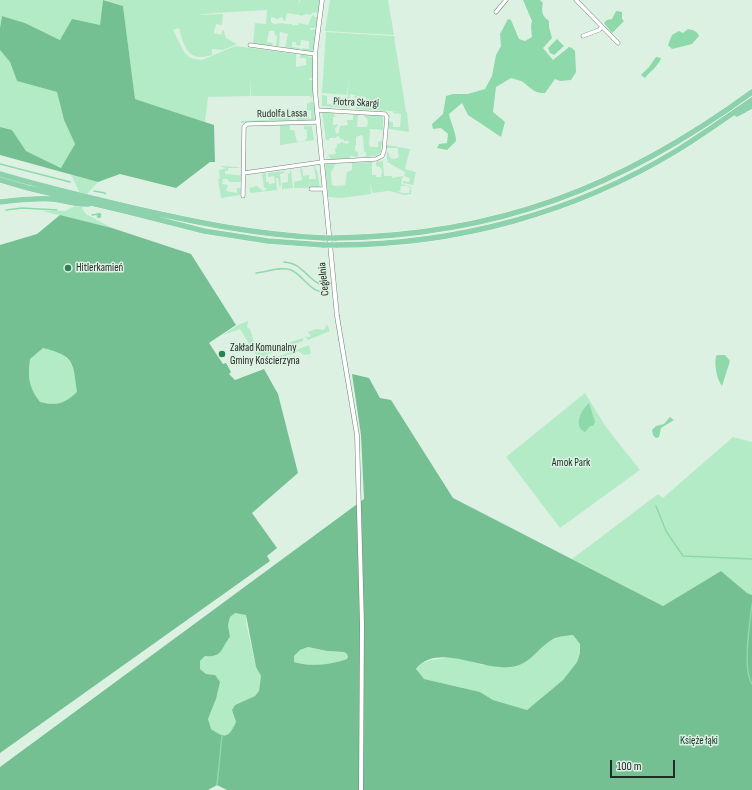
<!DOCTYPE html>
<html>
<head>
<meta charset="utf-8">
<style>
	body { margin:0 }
	#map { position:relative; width:752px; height:790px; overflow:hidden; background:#ddf1e3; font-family:"Sofia Sans Condensed",sans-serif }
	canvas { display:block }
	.scale { position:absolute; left:610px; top:760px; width:65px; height:18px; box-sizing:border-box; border:2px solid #242b26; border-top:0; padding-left:5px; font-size:12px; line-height:14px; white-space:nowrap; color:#242b26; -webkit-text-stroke:3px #ddf1e3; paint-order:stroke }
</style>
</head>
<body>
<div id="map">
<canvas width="752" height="790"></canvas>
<div class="scale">100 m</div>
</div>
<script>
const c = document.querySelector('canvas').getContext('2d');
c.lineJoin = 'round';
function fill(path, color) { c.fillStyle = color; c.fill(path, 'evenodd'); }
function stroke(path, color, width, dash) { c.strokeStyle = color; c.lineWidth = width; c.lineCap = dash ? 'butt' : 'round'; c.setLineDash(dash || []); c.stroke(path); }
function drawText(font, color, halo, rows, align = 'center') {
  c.font = font + ' "Sofia Sans Condensed",sans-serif'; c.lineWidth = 3; c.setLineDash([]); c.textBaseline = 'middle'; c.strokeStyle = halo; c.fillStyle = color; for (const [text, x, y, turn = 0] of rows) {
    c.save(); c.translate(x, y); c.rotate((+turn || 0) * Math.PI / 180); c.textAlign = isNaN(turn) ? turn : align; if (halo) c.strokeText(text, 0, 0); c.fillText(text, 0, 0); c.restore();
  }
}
fill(new Path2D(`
	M0,0h103l-3,26 -40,14 -35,-17 -23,-7 -2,12z
	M105,0h194v4l1,-4h19v13h-2l-3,-1 -4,3 -3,-1 -6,2 -1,-1 -13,-2 -2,9 -3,-5 -5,2 -5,-2 -1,1v4l3,2 9,-1 1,1h8l1,2 2,-1h3l1,-2 9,2 4,-9 2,-1v2h4l-1,11h-7v2l7,-1 -3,21 -3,2 -9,-2v-2l7,1v-8l-8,-1 -1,6 -4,-1v-3h-4v5l8,1 -1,2 -14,-2 3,-14 -8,-2 -1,14h-3l1,-10 -2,-1 -1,-4h-5l-2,11 6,1 -1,3 -19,-3 2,-20 11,1 1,-14 -54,3 -16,2 26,-1 -1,11 -6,-1 -2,9 7,2 2,-6 3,9 11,6 -14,6 -11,-1v6c-25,8 -28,-9 -33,-27l-6,2 11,22 5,5 5,2 8,1 33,-14 61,8v13l10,-2v-7h-6l1,-4 7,1 1,3h1l1,-2 2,3v19h-4v2h4l1,16 -4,2v-2h-59v-17l-1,17 -42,1 -3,25 -70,-23 -12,-93z
	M330,0h58l6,35 -69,-4z
	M326,32l68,4 12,76 -51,-3 1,-3 9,1 1,-10 -9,-1 -1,2h-2l2,-3 -6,-1 -1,7 2,2 -1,5 -28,-2v-11l5,1v8l9,1 2,-7h9v7l2,-26 -2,16 -25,-2z
	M0,50l10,12 7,19 40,11 7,28 11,24 -13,24 -36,-17 -14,-21 -12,-3z
	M310,101l4,2 2,15 -5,4 -70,1v-2l28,-1v-3h13v-6l4,2v-4l4,-1v4l3,1 -1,2h-2v5h7v-8h3v3h3v2h6v1l2,1v-8l-4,-1v-7h3z
	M393,111l14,1 2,20 -20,-3v-8l4,1v5h7l1,-13 -8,-1z
	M322,112l11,1 3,4h-3v8h2l2,-1 1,1 -3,4 1,5 3,-2 1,-6 8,-1 -1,-5h6v-5h5l-1,12h9l2,-3 -1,-6h-2l-1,-3 18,1 1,2v12l-13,-1 -1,16 2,2h7v-5l4,-1 -1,11 -5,4 -10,1v-5h-2l-1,-16 -2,-1 -5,2v9h-1v5l3,1v5l-8,-1v2l-18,2 -4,-5 8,-1 -1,-5 2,-2v-3l4,-1 1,-2 1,2 5,1 1,-3h-5l-1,-2h-3l-1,-3 -3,1v1h-7v2h-3z
	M280,125h10v5h4l3,12 8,-1 2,-3v-8l-3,-1v-3h8l2,14 -34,5z
	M387,145l23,4 -5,20 11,3 -3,13 -10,-2v-2l6,1 1,-4 -6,-2 1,-4c-2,-1 -18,-10 -19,-11h3l-2,-1v-8l2,1 1,4 2,2 6,-1 1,-3 -1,-1v-6h-11z
	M383,161l1,15h8v2l11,-2 -2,8 10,3v7l-7,1 -15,-4 -17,2 -2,-13 1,14 -30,4 -13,-1 -3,-33h10l-4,9 1,12 3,1 10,-1 2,-13 5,-2v-7l20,-1v13h4v2h5l1,-7 -2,-3 -4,-1v-4zM401,186h6l3,2 -1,5h-7l-4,-2h-8h10z
	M222,166l17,1v1h-11v3h-3v3l13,1v2l1,-2 3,-1v8h-12l-3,-3h-4l-1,5 6,1 -2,6 11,2v-5h4l-1,7 -19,3 -3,-19h2l-1,-9 8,-2 -5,-1z
	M315,166l1,4h1l3,18h-26v-6l8,-2 -2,-11 2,-1 1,8 6,-1v4h7l-2,-12z
	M290,170h1l2,18 -11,1v-6l6,-1v-8l2,-1z
	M284,171v2l-4,1 1,12h-2l-1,-8h-2l1,12 -26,3 -1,-1 -1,-4 8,-2 6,5 3,-1v-2h-2l-2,-14 4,-1v9h3v2l6,-1 -1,-7 -6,1v-4z
	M71,175l27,7 -12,13 -4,13 4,6 26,14 -70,-17h23l10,-5 4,-15z
	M248,321l-1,6 3,2 5,17 6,7 8,-2 7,-6 3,1 24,-8v3l-45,17 -18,-29 -17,6 15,-10z
	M327,324l3,7 -22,9 -3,-4 3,1 3,-1 -3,-4 8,-3 8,1z
	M309,345l2,9 -7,1 -6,-4 -36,14 -1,-2z
	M43,348l20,6 11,12 4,27c-15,11 -21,13 -39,9 -11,-16 -11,-24 -9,-44z
	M585,393l21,34 34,43 -80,58 -54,-71z
	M733,437l19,5v153l-5,-2 -26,-22 -58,35 -91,-47 86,-65 5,4z
	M235,613l11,2v8l10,44 5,9 -2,15 -4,5 -20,9 -3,5 4,12c-8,17 -11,16 -26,7l-2,-10 8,-20 -1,-24 -9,-1 -6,-5v-8l5,-5c18,2 16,-7 25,-19l-2,-12 2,-8z
	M573,635l7,9v9l-3,9 -14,18 -36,30 -34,-10 -13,-8 -56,-13 -8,-9 5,-6 10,-4 22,-3 30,8 56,-15 12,-10 11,-4z
	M308,647l19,4 17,1 3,2 1,3 -1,2c-18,6 -35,8 -53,3v-6l6,-6z`), '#b3ebc7');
fill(new Path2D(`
	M103,0l20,6 12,93 79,26 1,37h-5l-34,26 -56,-14 -22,8 -98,-27v-28l12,3 14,21 35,17 14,-24 -11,-24 -7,-28 -40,-11 -7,-19 -10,-12v-22l2,-12 23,7 35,17 12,-21 28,6z
	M60,215l52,13 79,26 45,71 -27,18 14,21 3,-1 5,9 -2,2 6,6 29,-11 14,25 20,79 -46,40 25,35 -10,8 3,5 -270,192v-508l37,-11zM43,348c32,8 30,14 34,44 -13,12 -20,14 -37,10 -12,-16 -12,-25 -10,-43z
	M352,374l17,4 11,20 11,2 62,98 210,108 58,-35 26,22 5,2v195h-525l-10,-5 -9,5h-208v-23l364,-268 -3,-64zM235,613l11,2 10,52 5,9 -2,15 -4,5 -20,9 -3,5 4,12c-8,17 -11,16 -25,7l-3,-10 8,-20 4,-17 -5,-7 -9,-1 -6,-5v-8l5,-5c18,2 16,-8 25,-19l-2,-12 2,-8zM573,635l7,9v9l-3,9 -14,18 -36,30 -34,-10 -13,-8 -56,-13 -8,-10c22,-27 65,2 94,-2 20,-2 25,-16 40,-26 7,-5 15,-5 23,-6zM308,647l19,4 17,1 3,2 1,3 -1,2c-18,6 -35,8 -53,3v-6l6,-6z`), '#74c092');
fill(new Path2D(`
	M523,0h17l3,3c-2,8 -1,13 6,18v6l3,11 -9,10 10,12 16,-13 3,1 3,3 1,21 -5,8 -11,1 -5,-2 -10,14c-12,1 -15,-7 -24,-12 -3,-1 -7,-2 -10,-3l-15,9 -3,25 12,10 -4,15 -33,-22 -6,-12 -13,11c2,10 7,18 7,27l-9,9 -10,-2 2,-4 8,-1 1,-9 -7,-6 -8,1 -1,-5 11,-10 3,-18 7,-2h15l17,-5 7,-13 4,-21 5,-9 -1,-12 8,-15 3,1 8,19 6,2 7,-4 -1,-11 1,-5z
	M616,11l6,1v7l2,2 -12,12 -8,-10 3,-3 5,-1z
	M688,29c5,1 9,2 11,7l-7,8 -20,5 -4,-4 4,-10 7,-4 4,2z
	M557,39l7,7 -10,9 -4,-2 -2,-5z
	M656,57l5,1c-3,9 -11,13 -16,20l-4,-3 8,-8z
	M718,355h7l5,6 -8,25c-5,-6 -8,-21 -6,-30z
	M589,403l6,19 -2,4h-3l-5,6c-13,-6 -3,-23 4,-29z
	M670,417l4,3 -13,8 -2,9 -3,1 -3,-3 -1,-5 4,-4 8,-2z`), '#8dd9aa');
stroke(new Path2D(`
	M0,164l70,18
	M94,191l11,2v1
	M6,210l16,-2 35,2
	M92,215l7,-1
	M284,262c21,1 24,22 43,24
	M256,273c11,-1 25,-7 35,-3 13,5 20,26 37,21
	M656,506l10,25 17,25 69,3
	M752,604c-2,20 -10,64 0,80
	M217,785l5,-49`), '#8dd9aa', 1.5);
stroke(new Path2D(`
	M99,216v-1`), '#8dd9aa', 4.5);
const minor = new Path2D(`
	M576,0l42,43
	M496,12l10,-12
	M583,36l16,-6 3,-3
	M250,45l65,9
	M244,173l78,-11 54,-3 6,-3 2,-5 3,-34 -2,-3 -68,-4
	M311,189h13
	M243,196l1,-69 3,-3 71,-2`);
const tertiary = new Path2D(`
	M322,0l-7,54v36l22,226 20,119 5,189 -1,166`);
const primary = new Path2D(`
	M737,114l15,-8
	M0,174c43,13 86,23 129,33 65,15 128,28 195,31
	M0,180l28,8 101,24 75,19 64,10 56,4
	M0,202c17,-2 34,-4 51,-3 13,1 25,6 38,5
	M335,238c162,-2 287,-51 417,-146
	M336,245c120,0 238,-32 340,-94 26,-16 51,-34 76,-51`);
stroke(minor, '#728478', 4.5);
stroke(tertiary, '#728478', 5);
stroke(primary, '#fff', 6);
stroke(minor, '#fff', 3.5);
stroke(tertiary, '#fff', 4);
stroke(primary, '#8ed1ad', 5.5);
const primaryBridge = new Path2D(`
	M324,238h11
	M324,245h12`);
stroke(primaryBridge, '#fff', 6, []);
stroke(primaryBridge, '#8ed1ad', 5.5);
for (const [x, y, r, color] of [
	[68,268,4,"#2c8154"],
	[222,354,4,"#2c8154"]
]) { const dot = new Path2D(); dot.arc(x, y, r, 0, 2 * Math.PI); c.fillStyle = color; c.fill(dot); stroke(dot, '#ddf1e3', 1.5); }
drawText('11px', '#242b26', '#ddf1e3', [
	["Piotra Skargi",356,103,3],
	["Rudolfa Lassa",282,114,-1],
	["Cegielnia",324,279,-96]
]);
drawText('11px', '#242b26', '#ddf1e3', [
	["Hitlerkamień",76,268],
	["Zakład Komunalny",230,348],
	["Gminy Kościerzyna",230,361]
], 'left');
drawText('11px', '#153623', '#ddf1e3', [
	["Amok Park",571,463],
	["Księże łąki",699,741]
]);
</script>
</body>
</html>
